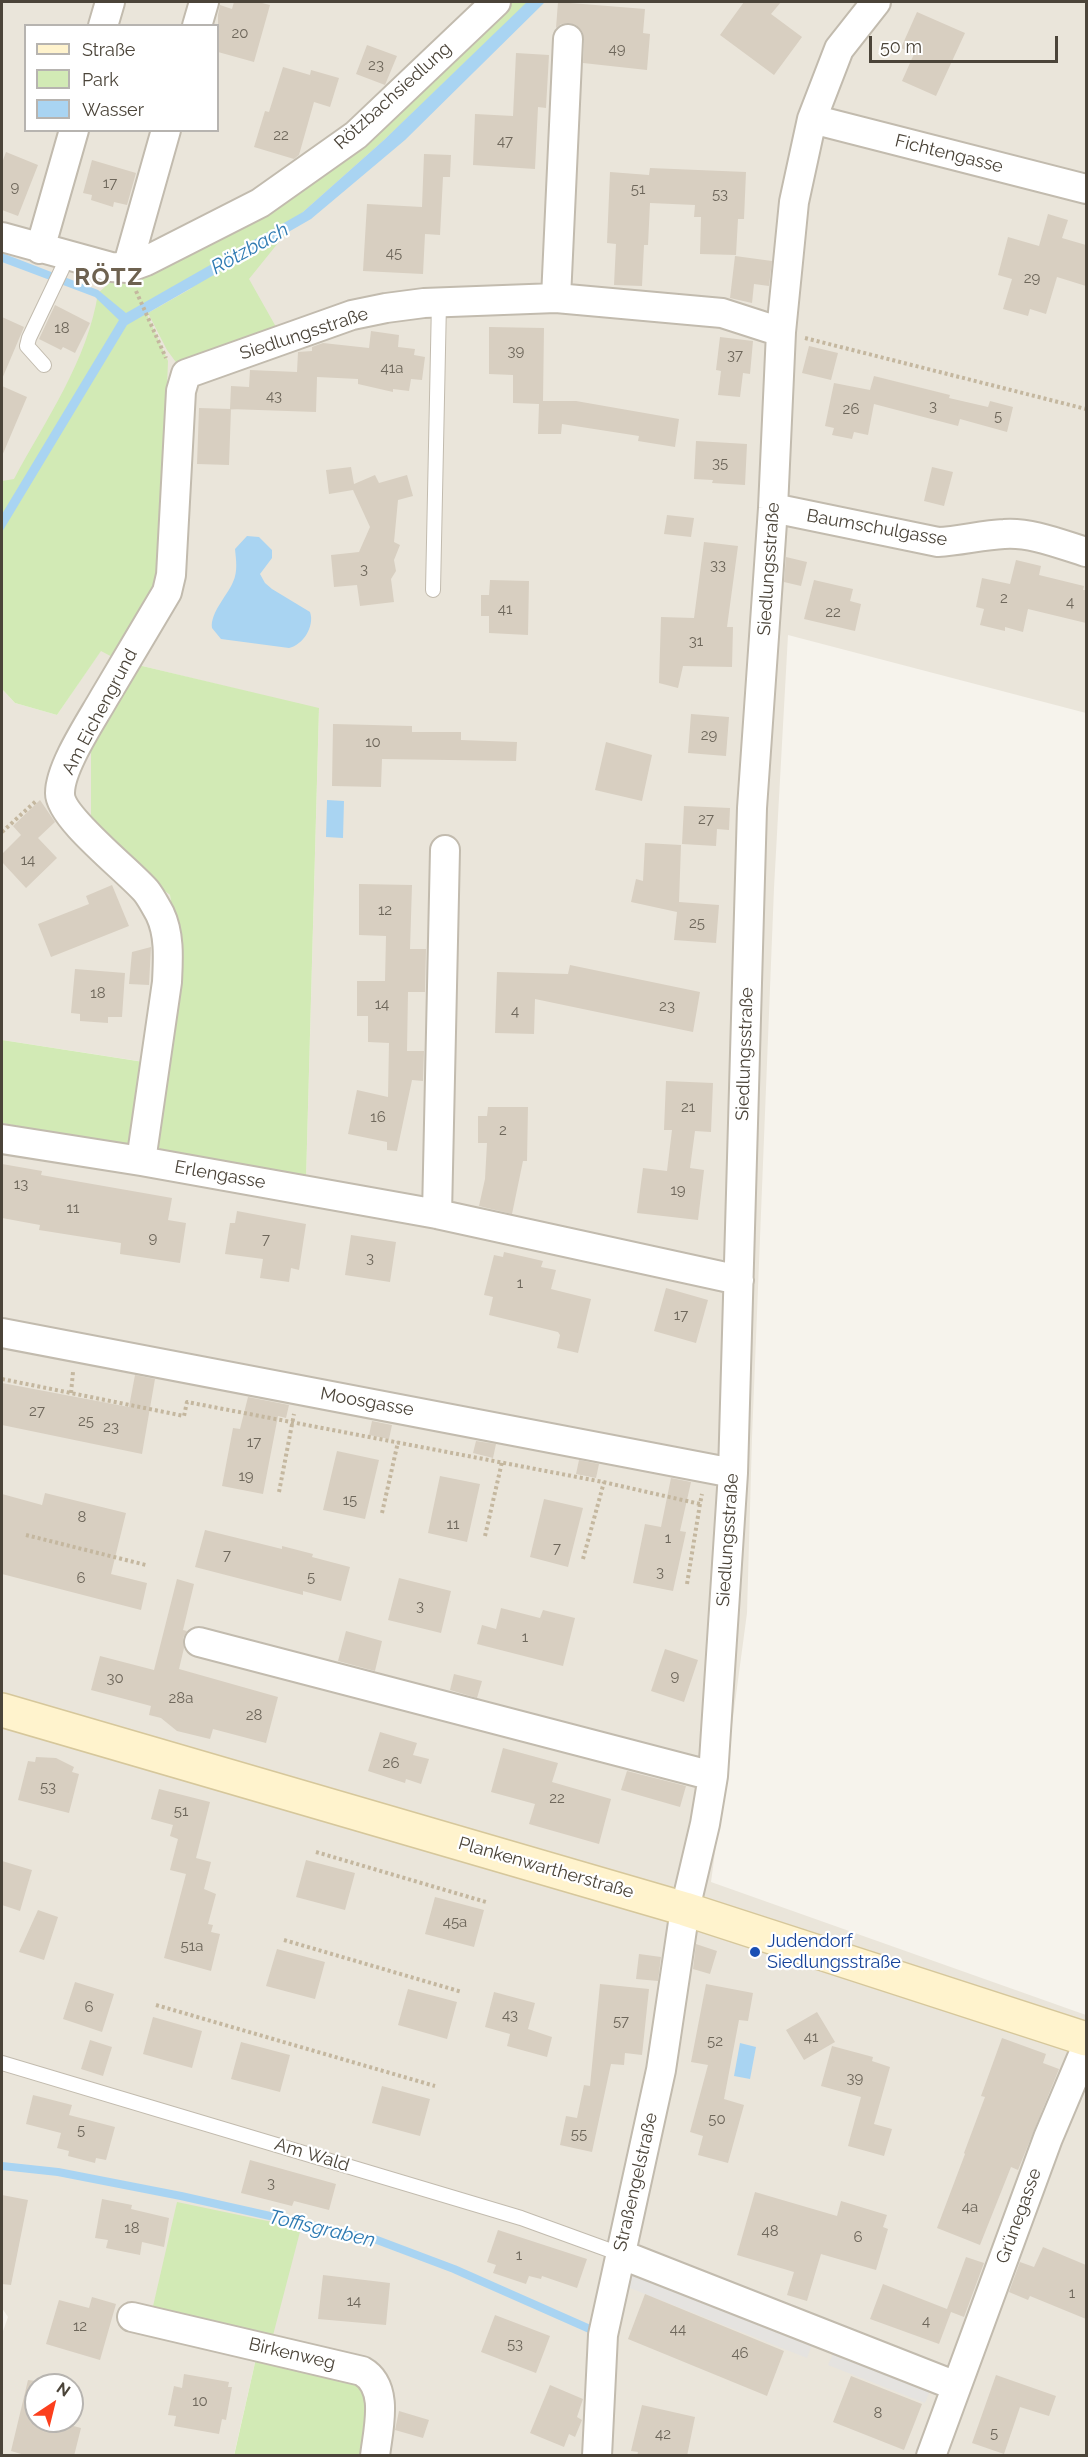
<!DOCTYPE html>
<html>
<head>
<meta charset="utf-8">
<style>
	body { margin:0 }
	#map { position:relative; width:1088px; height:2457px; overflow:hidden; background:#f6f3ec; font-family:Raleway,sans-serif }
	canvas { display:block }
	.frame { position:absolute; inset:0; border:3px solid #4b4439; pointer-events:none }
	.legend { position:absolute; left:24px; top:24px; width:195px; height:108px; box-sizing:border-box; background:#fff; border:2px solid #b7b4b0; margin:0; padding:8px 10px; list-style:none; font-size:18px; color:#4b4439 }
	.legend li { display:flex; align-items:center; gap:12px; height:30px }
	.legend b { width:30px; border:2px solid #b7b4b0 }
	.north { position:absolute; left:24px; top:2373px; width:60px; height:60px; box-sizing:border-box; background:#fff; border:2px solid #b7b4b0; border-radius:50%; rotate:35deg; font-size:16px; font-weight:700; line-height:24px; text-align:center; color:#4b4439 }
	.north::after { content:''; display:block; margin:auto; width:21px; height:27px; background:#fc3f1d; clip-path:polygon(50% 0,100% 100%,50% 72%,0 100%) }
	.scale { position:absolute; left:869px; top:36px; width:189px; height:27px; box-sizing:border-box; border:3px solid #4b4439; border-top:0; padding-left:8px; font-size:18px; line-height:21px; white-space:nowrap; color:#4b4439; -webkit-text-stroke:4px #fff; paint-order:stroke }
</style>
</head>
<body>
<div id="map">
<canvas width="1088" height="2457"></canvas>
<div class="frame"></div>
<ul class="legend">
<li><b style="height:8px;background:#fff3cd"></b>Straße</li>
<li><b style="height:16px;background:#d2eab5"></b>Park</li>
<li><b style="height:16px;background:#a9d4f2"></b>Wasser</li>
</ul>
<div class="north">N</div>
<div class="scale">50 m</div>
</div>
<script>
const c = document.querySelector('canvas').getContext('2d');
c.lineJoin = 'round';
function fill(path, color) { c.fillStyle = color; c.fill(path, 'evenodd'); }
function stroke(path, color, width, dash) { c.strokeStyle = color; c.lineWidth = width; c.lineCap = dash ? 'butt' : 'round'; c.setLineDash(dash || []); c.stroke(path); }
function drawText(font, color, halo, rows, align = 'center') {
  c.font = font + ' Raleway,sans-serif'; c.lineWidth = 4.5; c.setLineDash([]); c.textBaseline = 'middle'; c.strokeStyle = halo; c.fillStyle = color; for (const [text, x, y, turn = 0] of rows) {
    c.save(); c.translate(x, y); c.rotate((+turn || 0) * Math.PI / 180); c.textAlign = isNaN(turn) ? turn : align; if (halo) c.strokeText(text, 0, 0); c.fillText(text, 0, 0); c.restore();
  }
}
fill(new Path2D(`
	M2,2h1084v711l-298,-78 -14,253 -22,550 -5,175 -36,269 375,133v440h-717l-112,-101 -23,101h-232v-121l6,-17 -6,-9v-1185l304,57 13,-471 -181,-44 -47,172 79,58 8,59 -14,111 -162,-25v-351l13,14 42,12 44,-65 28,-8 -127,-31zM26,26h192v104h-192zM36,2385h36v36h-36z`), '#eae5da');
fill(new Path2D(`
	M496,2h32l-144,138 -81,72 -54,67 31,55 -102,31 -11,-15 -19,-37 44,-25 -50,16 26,57 -8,212 -31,69 -11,18 -17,-9 -44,64 -42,-12 -13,-14v-208l12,-2c31,-58 74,-119 84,-186l29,-25 133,-65z
	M138,665l181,43 -13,472 -304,-57v-83l161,25 15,-111 -8,-59 -79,-58v-88z
	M177,2202l124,26 -30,115 -120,-28z
	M257,2354l110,33 2,68 -135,1z`), '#d2eab5');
fill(new Path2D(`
	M633,2266l182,70 -8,22 -182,-72z
	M837,2345l96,38 -8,20 -97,-38z`), '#e5e3e0');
fill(new Path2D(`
	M527,2h18l-140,138 -94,79 -184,106 -125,207v-18l117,-194 -24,-23 -93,-35v-9l96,37 28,23 177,-101 81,-72z
	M247,536l12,1 13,13v8l-12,16 5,9 7,6 38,23c5,14 -7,33 -21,36l-68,-9 -9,-11c-2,-15 15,-32 21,-46 5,-11 3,-22 2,-33z
	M327,800l17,1 -1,37 -17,-1z
	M740,2043l16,4 -6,32 -16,-3z`), '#a9d4f2');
stroke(new Path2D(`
	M2,2166l56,6 123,24 196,44 77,29 138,61v6`), '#a9d4f2', 8);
fill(new Path2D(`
	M234,2h24l12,3 -16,57 -36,-10v-37l2,-10 12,4z
	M558,2l87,7 -2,24 7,1 -3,36 -64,-7 1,-23 -2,-9 -6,-6 -7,-2 -8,1 -5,4z
	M744,2h37l-10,12 31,23 -28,38 -54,-40z
	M917,12l48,21 -29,63 -34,-15 12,-27 -13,-6z
	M367,45l30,11 -12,29 -29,-11z
	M516,53l33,2 -3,53 -8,-1 -3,62 -62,-4 2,-51 38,2z
	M283,67l27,8 1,-5 28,8 -9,29 -16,-5 -15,53 -5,4 -40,-12 11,-36 4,1z
	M6,152l32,13 -20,51 -16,-6v-47z
	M424,154l27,1 -1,22h-7l-3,58 -15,-1 -2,40 -60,-3 4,-67 55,3z
	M92,160l44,13 -9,32 -13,-3 -1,5 -22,-7 1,-5 -9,-2z
	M650,168l96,4 -2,47h-6l-2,36 -36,-1 1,-37h-7l1,-12 -45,-2 -2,42h-4l-2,41 -28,-1 2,-41 -9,-1 3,-71 39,3z
	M1048,214l20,6 -6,18 24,7v41l-29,-9 -11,37 -16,-5 -2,7 -25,-7 9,-30 -14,-4 10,-38 31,9z
	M735,256l37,5 -3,25 -15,-2 -2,19 -22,-5z
	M55,305l35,18 -15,30 -12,-6 -2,3 -22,-11z
	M2,317l22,10 -22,52z
	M489,327l55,1 -1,73h33l103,18 -4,28 -37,-6 1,-5 -77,-12 -1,10h-23l1,-30 -26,-1v-28l-24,-1z
	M371,331l28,4 -1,12 17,2 -1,6 11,2 -3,23 -11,-1 -2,12 -16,-2v3l-35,-8v-5l-41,-2 -1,35 -86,-3 1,-23 18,1 1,-17 47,2 1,-20 14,-1v-4l11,-4 46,5z
	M720,337l33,4 -3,33 -7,-1 -3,24 -22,-2 3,-24 -5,-1z
	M809,346l29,7 -7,27 -29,-7z
	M874,376l76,19 -1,3 39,9 2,-6 23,6 -6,25 -47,-13 -2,7 -84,-22 -6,31 -14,-3 -2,7 -20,-4 2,-7 -9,-2 9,-43 36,7z
	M2,386l25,11 -25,59z
	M199,408l32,1 -2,56 -32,-1z
	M696,441l51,3 -2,41 -33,-2 1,-3 -19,-1z
	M351,467l3,17 21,-9 4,8 28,-8 6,21 -15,4 -4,42 6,3 -6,15 2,11 -5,8 3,23 -34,4 -3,-21 -23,2 -3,-32 28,-3 11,-25 -17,-37 -24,4 -3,-24z
	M932,467l21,5 -9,34 -20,-5z
	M667,515l27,3 -3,19 -27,-3z
	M704,542l34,4 -11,81h6l-1,40 -49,-1 -5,22 -19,-5 2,-66 33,1z
	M786,557l21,5 -6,24 -17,-4z
	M1016,560l25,6 -2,9 45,11 -1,4h3v33l-58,-14 -5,23 -18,-5v4l-25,-6 4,-16 -8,-2 6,-29 28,6z
	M490,580l39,1 -1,54 -39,-2v-17h-8v-21h8z
	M814,580l39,9 -3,12 11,3 -6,27 -51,-12z
	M691,714l38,3 -3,39 -38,-3z
	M333,724l79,2v6h49v8l56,2 -1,19 -134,-2 -1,28 -49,-1z
	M606,742l46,13 -10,46 -47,-11z
	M40,800l15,22 -17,16 19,20 -31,30 -24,-26v-8l19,-19 -8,-9z
	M684,806l46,2 -1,22 -12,-1 -1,17 -34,-2z
	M645,843l36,2 -2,57 40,3 -3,38 -42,-3 3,-28 -46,-10 5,-23 7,2z
	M359,884l53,1 -2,64h16l-1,43h-17l-1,59h17l-1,30 -11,-1 -15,71 -10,-1v-8l-39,-8 9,-44 31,7 1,-54 -21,-1v-26h-11v-35h28l1,-45 -27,-1z
	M112,885l17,41 -78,31 -13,-33 51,-20 -3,-8z
	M151,947l-2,38 -20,-1 3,-32z
	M570,965l130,27 -7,40 -158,-33 -1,35 -39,-1 2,-61 71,2z
	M75,969l50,4 -3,44h-14v6l-28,-2v-7l-9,-1z
	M666,1081l47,2 -2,49 -16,-1 -5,37 14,2 -6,50 -61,-7 6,-45 24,3 5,-41h-8z
	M488,1107h40l-1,54h-4l-11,53 -33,-8 6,-27 2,-36h-9v-27h9z
	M2,1164l40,7 -1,4 131,23 -4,22 18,3 -6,40 -60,-9 1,-11 -82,-13 1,-5 -38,-7z
	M237,1211l69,13 -7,46 -8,-2 -2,14 -29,-4 3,-19 -38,-5 5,-31h5z
	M351,1235l45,7 -6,40 -45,-7z
	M504,1252l39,9 -2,6 15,3 -5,19 40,10 -13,54 -21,-5 3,-13 -2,-3 -69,-17 4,-18 -9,-2 10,-40 9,2z
	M666,1288l42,12 -12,43 -42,-12z
	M135,1375l20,4 -13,75 -140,-29v-42l127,24z
	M248,1397l41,8 -3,13 -8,-2 -15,78 -41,-8 11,-58 7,1z
	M372,1421l20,4 -3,14 -20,-4z
	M476,1441l20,3 -3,14 -20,-5z
	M337,1451l42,9 -14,59 -42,-9z
	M579,1460l20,4 -3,14 -20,-4z
	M440,1476l40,8 -13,58 -39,-9z
	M671,1478l20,4 -11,49 6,1 -13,59 -40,-8 12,-59 16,3z
	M45,1493l81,20 -15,61 36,9 -6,27 -139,-36v-80l40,11z
	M544,1499l39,9 -15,59 -38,-10z
	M205,1530l77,19v-3l31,8 -1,3 38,10 -9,34 -38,-10v4l-108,-28z
	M399,1578l52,13 -10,42 -53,-13z
	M177,1579l17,5 -11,46 4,1 -4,7 1,10 -5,21 99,28 -12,46 -53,-14 -3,10 -33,-8 -16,-13 -12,-3 2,-9 -60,-16 9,-34 54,14z
	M501,1608l39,10 3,-8 32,8 -12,48 -86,-22 5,-19 14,4z
	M346,1631l36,10 -7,30 -37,-10z
	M665,1649l33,11 -14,42 -33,-11z
	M454,1674l28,7 -5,17 -27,-8z
	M380,1732l37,11 -4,12 16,4 -8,25 -15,-5 -1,4 -37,-12z
	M503,1748l55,15 -6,19 59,17 -12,45 -70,-20 6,-20 -44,-12z
	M36,1757l20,1 18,9 -2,5 7,2 -10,39 -51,-13 10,-39 7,1z
	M627,1771l59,15 -6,21 -59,-17z
	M159,1789l51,13 -14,56 15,4 -7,27 12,5 -8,30 5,1 -2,7 9,2 -9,37 -47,-13 22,-84 -16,-4 8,-31 -8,-3 3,-11 -22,-6z
	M306,1860l49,13 -10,37 -49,-13z
	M2,1861l30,9 -12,41 -18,-6z
	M435,1897l49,13 -10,37 -49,-13z
	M38,1910l20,7 -14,43 -25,-8z
	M696,1944l21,7 -7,23 -17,-5z
	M277,1949l48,13 -10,37 -49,-13z
	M639,1954l22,3 -3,24 -22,-2z
	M75,1982l39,12 -12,38 -39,-13z
	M600,1984l49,5 -7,66 -17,-2 -1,12 -13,-1 -19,88 -32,-7 6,-29 11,2 7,-33 6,1z
	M706,1984l47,9 -5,28 -9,-1 -15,79 20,6 -16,58 -30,-8 5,-19 -13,-4 18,-67 -17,-3z
	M408,1989l49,13 -10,37 -49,-14z
	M494,1992l41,11 -7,26 24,8 -5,20 -40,-11 3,-12 -25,-7z
	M817,2012l18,30 -31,18 -18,-30z
	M153,2017l49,14 -10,37 -49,-14z
	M1002,2038l44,16 -3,9 16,6 -41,101 -7,-3 -31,78 -43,-17 28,-74 -1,-1 21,-56 -4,-1z
	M90,2040l22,7 -9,29 -22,-7z
	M241,2042l49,13 -10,37 -49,-13z
	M832,2046l41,11 -1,4 18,6 -16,57 18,5 -8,27 -36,-10 13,-49 -40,-11z
	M382,2086l48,13 -10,37 -48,-13z
	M33,2095l39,10 -3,10 46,12 -9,33 -10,-2 -1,5 -27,-7 1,-5 -12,-3 4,-15 -35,-9z
	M250,2160l86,24 -7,26 -35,-9 -2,5 -51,-13z
	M755,2192l82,24 4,-15 46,14 -4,12 5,2 -12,41 -55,-16 -14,47 -20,-6 7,-23 -57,-17z
	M2,2195l26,5 -17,85 -9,-1z
	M102,2199l30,6 -1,4 38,9 -5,29 -22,-5 -2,13 -34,-7 2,-8 -13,-2z
	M498,2230l89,29 -10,29 -35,-12 -1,3 -12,-3 -3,8 -33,-11 3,-8 -9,-3z
	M1043,2247l43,18v54l-56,-23 -2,4 -19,-8 11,-30 14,5z
	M966,2257l18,6 -20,54 -13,-5 -12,32 -69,-25 13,-35 64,25z
	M323,2275l67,8 -4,42 -68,-6z
	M645,2294l139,57 -17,45 -139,-57z
	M92,2297l24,7 -16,56 -54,-16 13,-44 30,8z
	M495,2315l55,21 -14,37 -55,-21z
	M184,2374l45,8 -1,5h4l-6,33 -4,-1 -3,15 -45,-8 2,-10 -8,-1 6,-29 8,2z
	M996,2375l60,21 -7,20 -29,-9 -16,47 -32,-11z
	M851,2376l71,28 -18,46 -71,-28z
	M28,2380l8,1v40h19l26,7 -7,28h-46l-17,-5z
	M550,2385l33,14 -6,18 5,3 -7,17 -6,-3 -5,13 -34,-14z
	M642,2405l53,12 -8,39h-50l1,-4 -7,-1z
	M399,2411l30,9 -6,18 -28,-8z`), '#d8cfc1');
const lane = new Path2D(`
	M44,365l-17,-19 2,-8 33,-69 3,-13
	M433,590l6,-288
	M2,2063l519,155 99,36`);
const street = new Path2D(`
	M103,26l7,-24
	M197,26l7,-24
	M812,119l274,70
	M2,237l109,30 16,1 19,-7 114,-58 96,-68 140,-133
	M40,249l34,-119
	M127,268l39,-138
	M556,298l12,-259
	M773,508l165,34c22,-1 44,-7 66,-8 27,-2 56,10 82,18
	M2,1139l139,22 296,53 302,66
	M141,1161l26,-179c1,-22 3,-47 -7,-68 -4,-7 -9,-17 -14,-23 -17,-20 -87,-74 -86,-98 0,-26 31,-72 44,-95 21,-35 42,-71 63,-106l4,-17 10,-184 5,-17 166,-59 34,-7 38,-5 132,-5 166,15 59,19
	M437,1214l8,-364
	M2,1333l731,140
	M199,1642l514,134
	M620,2254l336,132
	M132,2317l230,54c28,16 16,58 13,85
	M597,2456l6,-121 58,-265 24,-161 20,-85 8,-48 20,-303 19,-665 21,-300 8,-176 13,-130 18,-83 27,-70 37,-47
	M931,2456l117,-318 38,-90`);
const secondary = new Path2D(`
	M2,1710l683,199 401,130`);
stroke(lane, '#c2bbae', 16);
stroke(street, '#c2bbae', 32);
stroke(secondary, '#d6c79b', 36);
stroke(new Path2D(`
	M136,291l30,67
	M805,338l281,71
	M2,832l34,-31
	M2,1379l182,37 3,-14 416,80 97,22 2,-10
	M71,1393l2,-21
	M279,1492l15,-78
	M382,1513l16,-71
	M26,1535l120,30
	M485,1536l17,-74
	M583,1559l21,-77
	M687,1584l13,-80
	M316,1852l170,50
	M284,1940l178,52
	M156,2005l279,81`), '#c4b79f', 4, [3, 3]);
stroke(lane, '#fff', 14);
stroke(street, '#fff', 28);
stroke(secondary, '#fff3cd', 33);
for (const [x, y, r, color] of [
	[755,1952,6,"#1a4fb4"]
]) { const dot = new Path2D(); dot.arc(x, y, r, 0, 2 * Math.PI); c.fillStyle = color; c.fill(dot); stroke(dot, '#fff', 2); }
drawText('15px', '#6e675b', null, [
	["20",240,33],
	["49",617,49],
	["23",376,65],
	["22",281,135],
	["47",505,141],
	["17",110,183],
	["9",15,187],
	["51",638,189],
	["53",720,194],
	["45",394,253],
	["29",1032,278],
	["18",62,328],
	["39",516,351],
	["37",735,355],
	["41a",392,368],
	["43",274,396],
	["3",933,406],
	["26",851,409],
	["5",998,416],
	["35",720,463],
	["33",718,565],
	["3",364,569],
	["2",1004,598],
	["4",1070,602],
	["41",505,609],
	["22",833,612],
	["31",696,641],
	["29",709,735],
	["10",373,742],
	["27",706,819],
	["14",28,860],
	["12",385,910],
	["25",697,923],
	["18",98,993],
	["14",382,1004],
	["23",667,1006],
	["4",515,1011],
	["21",688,1107],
	["16",378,1117],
	["2",503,1130],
	["13",21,1184],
	["19",678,1190],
	["11",73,1208],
	["9",153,1238],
	["7",266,1239],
	["3",370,1258],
	["1",520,1283],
	["17",681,1315],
	["27",37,1411],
	["25",86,1421],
	["23",111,1427],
	["17",254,1442],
	["19",246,1476],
	["15",350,1500],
	["8",82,1517],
	["11",453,1524],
	["1",668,1538],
	["7",557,1548],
	["7",227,1555],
	["3",660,1572],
	["5",311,1577],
	["6",81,1578],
	["3",420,1606],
	["1",525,1637],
	["9",675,1676],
	["30",115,1678],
	["28a",181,1698],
	["28",254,1715],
	["26",391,1763],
	["53",48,1787],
	["22",557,1798],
	["51",181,1811],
	["45a",455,1922],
	["51a",192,1946],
	["6",89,2007],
	["43",510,2015],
	["57",621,2021],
	["41",811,2037],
	["52",715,2041],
	["39",855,2078],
	["50",717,2119],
	["5",81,2130],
	["55",579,2134],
	["3",271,2183],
	["4a",970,2207],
	["18",132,2228],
	["48",770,2231],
	["6",858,2237],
	["1",519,2255],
	["1",1072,2293],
	["14",354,2301],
	["4",926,2321],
	["12",80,2326],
	["44",678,2329],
	["53",515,2344],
	["46",740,2353],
	["10",200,2401],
	["8",878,2413],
	["5",994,2433],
	["42",663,2434]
]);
drawText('18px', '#4b4439', '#fff', [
	["Rötzbachsiedlung",393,96,-42],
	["Fichtengasse",949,154,14],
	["Siedlungsstraße",304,334,-18],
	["Baumschulgasse",877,528,10],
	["Siedlungsstraße",769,569,-86],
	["Am Eichengrund",100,712,-62],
	["Siedlungsstraße",745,1054,-88],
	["Erlengasse",220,1175,10],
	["Moosgasse",367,1402,10],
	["Siedlungsstraße",728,1540,-86],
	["Plankenwartherstraße",546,1868,16],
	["Am Wald",312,2155,17],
	["Straßengelstraße",636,2182,-77],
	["Grünegasse",1019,2216,-70],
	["Birkenweg",292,2354,13]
]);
drawText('18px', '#164399', '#fff', [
	["Judendorf",767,1942],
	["Siedlungsstraße",767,1963]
], 'left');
drawText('italic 20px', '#2e7ab2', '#fff', [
	["Rötzbach",250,249,-29],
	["Toffisgraben",322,2229,13]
]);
c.letterSpacing = '1.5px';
drawText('bold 24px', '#6e6250', '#fff', [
	["RÖTZ",109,278]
]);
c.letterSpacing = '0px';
</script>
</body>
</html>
